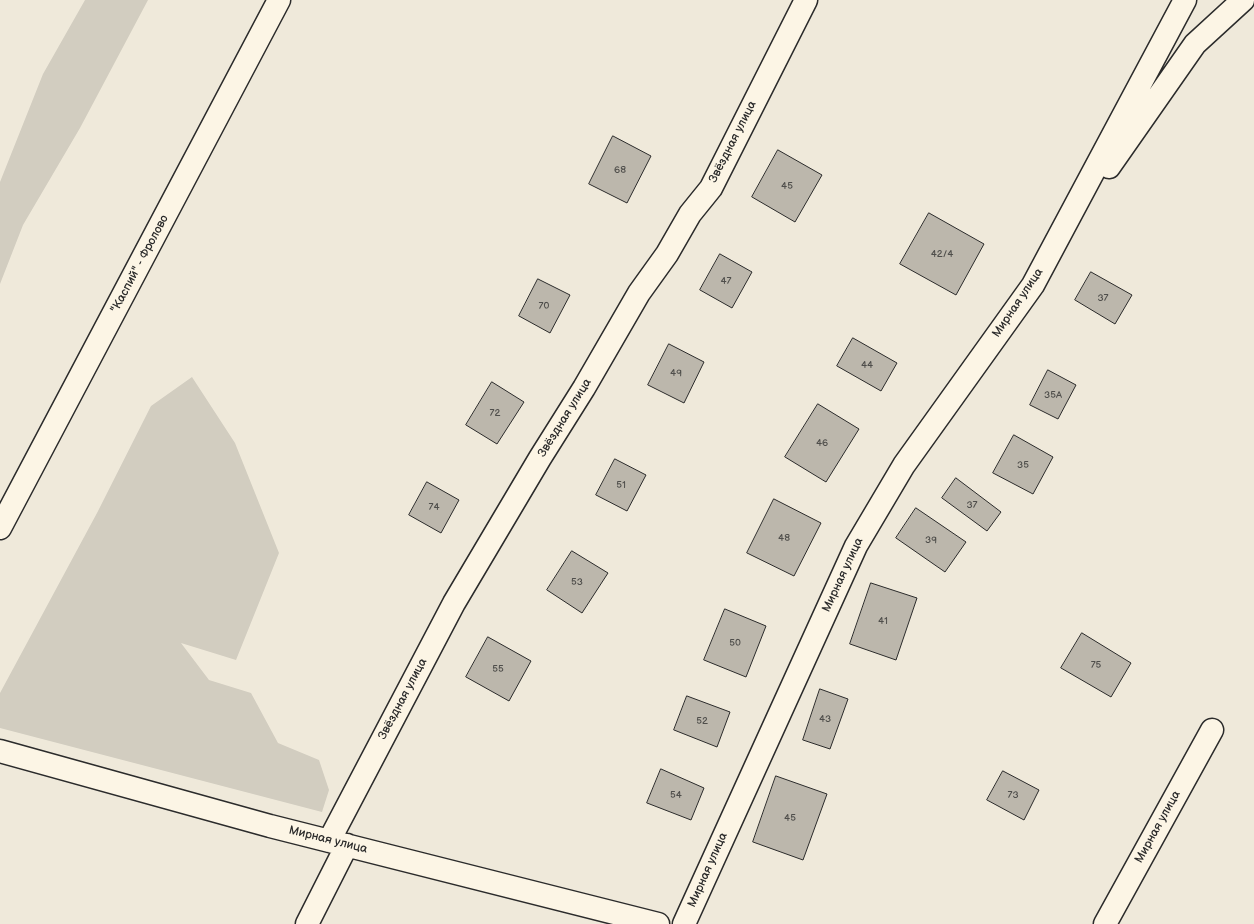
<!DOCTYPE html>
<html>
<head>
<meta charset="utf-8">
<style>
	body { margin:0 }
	canvas { display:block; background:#efe9da }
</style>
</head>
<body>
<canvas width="1254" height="924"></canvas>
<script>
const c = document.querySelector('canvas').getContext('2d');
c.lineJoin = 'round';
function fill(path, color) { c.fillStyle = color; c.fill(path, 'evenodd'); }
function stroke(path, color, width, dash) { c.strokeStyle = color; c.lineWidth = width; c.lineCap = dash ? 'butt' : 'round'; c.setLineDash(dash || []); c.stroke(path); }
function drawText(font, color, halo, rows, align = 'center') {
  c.font = font + ' "Balsamiq Sans",sans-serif'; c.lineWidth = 3; c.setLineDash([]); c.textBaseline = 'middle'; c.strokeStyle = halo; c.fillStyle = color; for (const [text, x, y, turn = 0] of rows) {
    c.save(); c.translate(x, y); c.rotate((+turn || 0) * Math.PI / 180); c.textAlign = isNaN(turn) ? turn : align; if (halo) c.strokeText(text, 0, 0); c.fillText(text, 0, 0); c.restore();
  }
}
fill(new Path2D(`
	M85,0h63l-68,128 -57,97 -23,59v-102l43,-108z
	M192,377l43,66 44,110 -43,107 -55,-17 28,37 42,13 27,50 41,17 10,30 -7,22 -322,-84v-35l97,-180 54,-107z`), '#d2cdc0');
const building = new Path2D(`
	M613,136l38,20 -24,47 -38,-19z
	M778,150l44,25 -27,47 -43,-25z
	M929,213l55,31 -28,51 -56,-31z
	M720,254l32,18 -20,36 -32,-18z
	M1091,272l41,23 -17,29 -40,-24z
	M538,279l32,16 -20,38 -31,-17z
	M853,338l44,25 -16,28 -44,-25z
	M669,344l35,18 -20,41 -36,-18z
	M1048,370l28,15 -18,34 -28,-14z
	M492,382l32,20 -27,42 -31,-19z
	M818,404l41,25 -33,53 -41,-25z
	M1014,435l39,22 -20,37 -40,-21z
	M615,459l31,16 -19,36 -31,-16z
	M956,478l45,34 -14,19 -45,-33z
	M427,482l32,18 -18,33 -32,-18z
	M774,499l47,24 -27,53 -47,-23z
	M916,508l50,34 -21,30 -49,-34z
	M572,551l36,22 -26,40 -35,-23z
	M871,583l46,15 -21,62 -46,-16z
	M725,609l41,17 -20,51 -42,-17z
	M1082,633l49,30 -20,34 -50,-29z
	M488,637l43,24 -22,40 -43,-24z
	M820,689l28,10 -18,50 -27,-9z
	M687,696l43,16 -13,35 -43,-17z
	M661,769l43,19 -13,32 -44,-17z
	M1003,771l36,19 -15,30 -37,-20z
	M776,776l51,18 -24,66 -50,-18z`);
fill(building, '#bcb7ac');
stroke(building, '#2b2b2b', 1);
const minor = new Path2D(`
	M1109,167l86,-123 48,-44
	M0,751l270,75 388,98
	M329,841l125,-238 86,-145 44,-70 55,-95 28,-39 23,-40 21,-26 95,-188
	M307,924l40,-79
	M684,924l172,-378 48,-81 129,-180 152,-285
	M1105,924l107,-194`);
const major = new Path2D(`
	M0,528l279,-528`);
stroke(minor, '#2b2b2b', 25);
stroke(major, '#2b2b2b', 25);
stroke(minor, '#fcf5e5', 22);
stroke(major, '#fcf5e5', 22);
drawText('10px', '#4f4e4b', null, [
	["68",620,170],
	["45",787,186],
	["42/4",942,254],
	["47",726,281],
	["37",1103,298],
	["70",544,306],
	["44",867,365],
	["49",676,373],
	["35А",1053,395],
	["72",495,413],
	["46",822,443],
	["35",1023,465],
	["51",621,485],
	["37",972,505],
	["74",434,507],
	["48",784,538],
	["39",931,540],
	["53",577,582],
	["41",883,621],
	["50",735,643],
	["75",1096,665],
	["55",498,669],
	["43",825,719],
	["52",702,721],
	["54",676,795],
	["73",1013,795],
	["45",790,818]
]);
drawText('12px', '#2b2b2b', '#fcf5e5', [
	["Звёздная улица",733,142,-63],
	["\"Каспий\" - Фролово",140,264,-62],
	["Мирная улица",1018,303,-56],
	["Звёздная улица",565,418,-58],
	["Мирная улица",843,575,-65],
	["Звёздная улица",403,699,-62],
	["Мирная улица",1158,827,-61],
	["Мирная улица",328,840,14],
	["Мирная улица",708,870,-66]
]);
</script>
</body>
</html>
